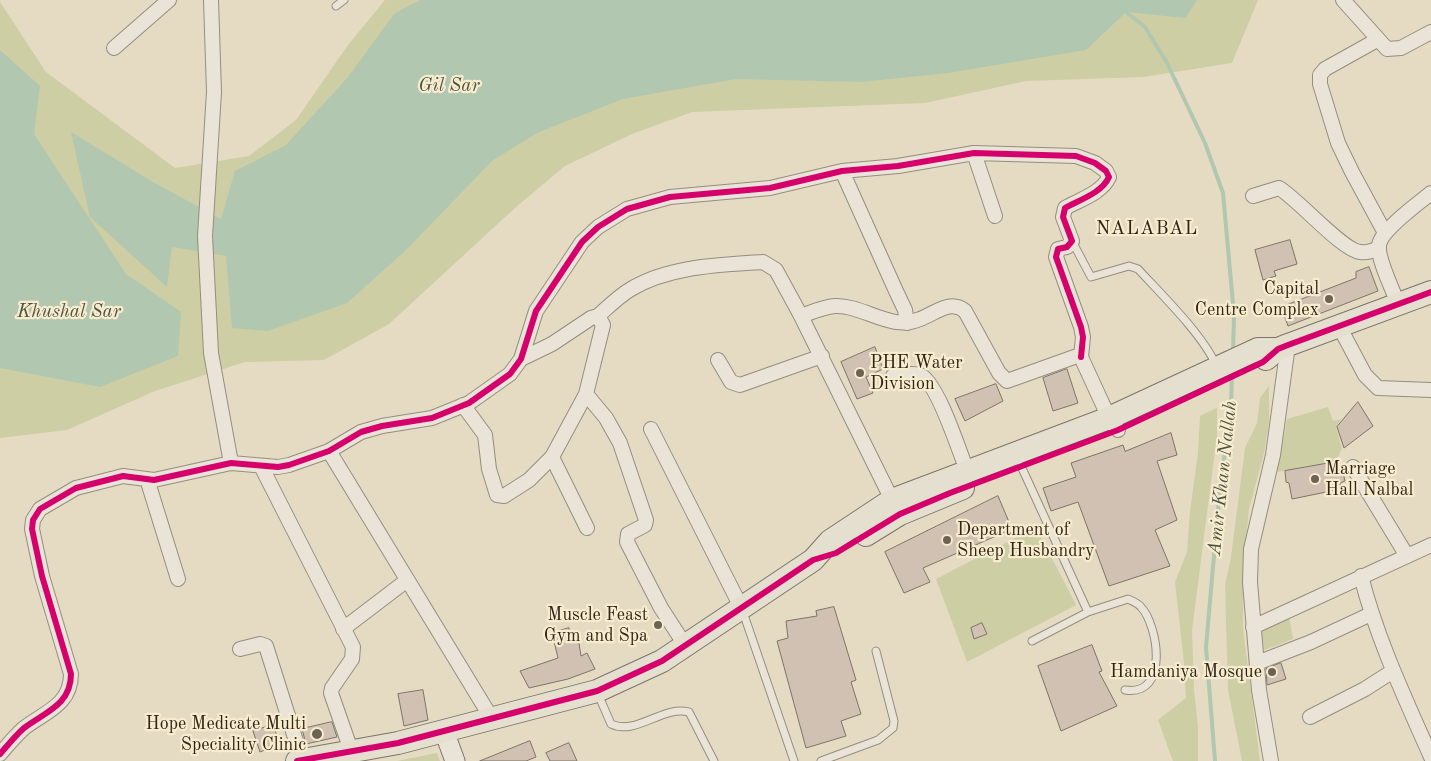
<!DOCTYPE html>
<html>
<head>
<meta charset="utf-8">
<style>
	body { margin:0 }
	canvas { display:block; background:#e4dbc2 }
</style>
</head>
<body>
<canvas width="1431" height="761"></canvas>
<script>
const c = document.querySelector('canvas').getContext('2d');
c.lineJoin = 'round';
function fill(path, color) { c.fillStyle = color; c.fill(path, 'evenodd'); }
function stroke(path, color, width, dash) { c.strokeStyle = color; c.lineWidth = width; c.lineCap = dash ? 'butt' : 'round'; c.setLineDash(dash || []); c.stroke(path); }
function drawText(font, color, halo, rows, align = 'center') {
  c.font = font + ' "Old Standard TT",serif'; c.lineWidth = 4.5; c.setLineDash([]); c.textBaseline = 'middle'; c.strokeStyle = halo; c.fillStyle = color; for (const [text, x, y, turn = 0] of rows) {
    c.save(); c.translate(x, y); c.rotate((+turn || 0) * Math.PI / 180); c.textAlign = isNaN(turn) ? turn : align; if (halo) c.strokeText(text, 0, 0); c.fillText(text, 0, 0); c.restore();
  }
}
fill(new Path2D(`
	M385,0h873l-26,63 -89,14 -117,4 -101,22 -233,9 -60,22 -67,32 -49,41 -127,117 -65,36 -79,2 -90,29 -88,39 -67,8v-436l46,70 129,96 74,-12 47,-36 52,-75z
	M1269,386v36l-5,31 -15,56 -6,63v57l17,132h-18l-14,-71 -3,-105 6,-28 14,-109 12,-25 3,-25z
	M1328,407l5,14 8,-2 -5,8 6,21 -6,14 -59,10 10,-53z
	M1217,408v27l-25,195 2,60 4,37v34h-25l-15,-41 28,-22 -2,-35 -9,-81 12,-30 3,-41 8,-58 2,-37z
	M1036,527l40,78 -109,57 -31,-83z
	M1289,616l4,23 -29,11 -3,-24z
	M437,753l3,8h-43z`), '#cdcea4');
fill(new Path2D(`
	M420,0h777l-12,18 -59,-6 -40,38 -138,23 -87,9 -125,-3 -113,20 -84,33 -46,28 -87,90 -59,53 -79,28 -36,-3 -6,-72 -54,-9 -5,40 -77,-70 -19,-85 82,50 68,37 14,-48 51,-26 62,-68 46,-63z
	M0,50l40,36 -6,48 92,140 55,38 -3,44 -78,31 -100,-19z`), '#b2c7b0');
stroke(new Path2D(`
	M1126,12l19,15 22,36 38,80 18,50 11,122 -1,38
	M1215,761l-9,-114 14,-160 11,-77 1,-40`), '#b2c7b0', 4);
const building = new Path2D(`
	M1290,240l7,24 -23,7 2,5 -13,4 -8,-30z
	M1369,267l9,24 -90,35 -7,-19 75,-29v-6z
	M875,347l8,22 -17,8 7,16 -16,6 -16,-37z
	M1067,369l11,34 -25,8 -10,-33z
	M996,384l7,17 -38,20 -10,-22z
	M1358,402l15,24 -29,22 -7,-21z
	M1171,433l6,22 -20,6 20,59 -22,10 15,36 -61,20 -31,-84 -27,9 -8,-23 33,-11 -5,-14 52,-18 2,6z
	M1336,462l1,8 5,-1 3,12 -5,2 1,6 -49,10 -3,-16 -3,-1 -1,-11z
	M998,496l14,33 -89,39 7,14 -26,11 -19,-41z
	M834,607l22,73 -5,2 10,32 -20,7 5,15 -40,12 -29,-107 11,-3 -2,-17 31,-5 -1,-5z
	M982,623l5,11 -13,5 -3,-11z
	M569,628l1,10 8,-1 3,19 6,-3 8,16 -27,10 -39,9 -9,-17 38,-13 -6,-25z
	M1092,645l10,26 -3,1 18,34 -56,25 -23,-65z
	M1281,663l5,16 -19,6 -1,-16z
	M423,690l5,30 -24,6 -6,-32z
	M332,722l5,15 -31,7 -4,-15z
	M273,725l7,19 -20,8 -7,-21z
	M530,741l6,16 -10,4h-46z
	M569,743l8,18h-27l-4,-8z`);
fill(building, '#d0c1b2');
stroke(building, '#7c7567', 1);
const service = new Path2D(`
	M336,6l8,-6
	M1072,241l19,36 38,-11 9,3c24,26 64,65 78,96
	M1021,466l67,146 40,-13c4,2 10,4 13,8 17,18 29,90 -16,83
	M743,612l51,149
	M1032,641l56,-29
	M598,694l13,30c25,12 52,-19 78,-12l25,49
	M821,761l57,-21 15,-12 1,-7 -18,-70`);
const minor = new Path2D(`
	M211,0l3,92 -9,144 6,117 20,110
	M1343,0l44,49 14,-1 30,-16
	M1377,40l-52,29 -5,6v9l18,59 14,29 33,61
	M114,48l55,-48
	M974,153l21,63
	M842,171l54,120 9,19 2,13
	M1253,196l26,-8c20,12 63,62 81,64 7,1 13,-1 19,-4
	M1398,304c-5,-14 -21,-46 -19,-59 2,-15 40,-42 52,-52
	M598,316c10,-9 21,-20 33,-27 38,-23 89,-24 132,-27l13,8 25,46 91,184
	M801,316c11,-4 22,-9 34,-10 29,-1 56,26 85,13 16,-6 30,-20 45,-8l34,62 8,8 70,-25 4,1 28,61 9,12
	M1339,326l26,49 13,13 53,2
	M718,360l13,22 9,3 82,-29
	M893,376c8,-1 18,-4 27,-1 17,6 40,78 47,96
	M586,394l20,24 14,25 26,77 -1,5 -17,9 -1,8 34,66 24,37
	M463,405l22,30 4,34 8,26 7,1 25,-16 23,-23 34,-63 17,-69 -5,-9 -7,2 -39,26 -31,15
	M651,429l91,180
	M329,451l163,268
	M552,457l35,71
	M261,466l92,181 -1,12 -20,29 -1,5 21,60
	M1353,467l54,89
	M147,479l31,100
	M1361,576c16,63 44,122 70,181
	M1253,627l178,-82
	M343,629l63,-48
	M240,649l20,-5 6,2 36,114
	M1257,663l54,-21 60,-28
	M1310,717l55,-28 28,-18
	M0,754c8,-9 15,-18 24,-26 21,-16 47,-23 47,-54l-29,-98 -10,-47 1,-9 7,-11 36,-21 47,-12 31,4 77,-17 47,4 11,-2 40,-14 32,-19 21,-6 50,-8 37,-15 41,-29 11,-15 15,-48 46,-69 16,-15 29,-18 43,-12 100,-9 72,-17 56,-5 76,-13 102,3 19,7 11,8 3,6c-7,16 -30,23 -44,31l-2,9 9,24 -5,6 -9,2 -2,8 25,70 2,10 -2,20
	M1271,761l-12,-71 -9,-108 1,-33 22,-94 15,-110`);
const secondary = new Path2D(`
	M444,731l11,30`);
const trunk = new Path2D(`
	M1266,359l12,-10 10,-4 143,-53
	M866,535l34,-21 63,-26
	M297,761l101,-18 199,-52 65,-30 151,-101 17,-19 62,-41 217,-82 149,-69h20`);
stroke(service, '#948e7f', 9);
stroke(minor, '#948e7f', 16);
stroke(secondary, '#7c7567', 21);
stroke(trunk, '#7c7567', 24);
stroke(service, '#e9e4d7', 7);
stroke(minor, '#e9e4d7', 14);
stroke(secondary, '#e9e4d7', 19);
stroke(trunk, '#e5dfd0', 22);
stroke(new Path2D(`
	M0,754c8,-9 15,-18 24,-26 21,-16 47,-23 47,-54l-29,-98 -10,-47 1,-9 7,-11 36,-21 47,-12 31,4 77,-17 47,4 11,-2 40,-14 32,-19 21,-6 50,-8 37,-15 41,-29 11,-15 15,-48 46,-69 16,-15 29,-18 43,-12 100,-9 72,-17 56,-5 76,-13 102,3 19,7 11,8 3,6c-7,16 -30,23 -44,31l-2,9 9,24 -5,6 -9,2 -2,8 25,70 2,10 -2,20
	M297,761l101,-18 199,-52 65,-30 151,-101 23,-7 64,-39 50,-21 168,-63 145,-68 15,-13 10,-4 143,-53`), '#d6006c', 6);
for (const [x, y, r, color] of [
	[1329,299,5,"#6d6352"],
	[860,373,5,"#6d6352"],
	[1315,479,5,"#6d6352"],
	[947,540,5,"#6d6352"],
	[658,625,5,"#6d6352"],
	[1272,672,5,"#6d6352"],
	[317,734,6,"#6d6352"]
]) { const dot = new Path2D(); dot.arc(x, y, r, 0, 2 * Math.PI); c.fillStyle = color; c.fill(dot); stroke(dot, '#f7ecce', 2); }
drawText('18px', '#2d2316', '#f7ecce', [
	["Capital",1319,289],
	["Centre Complex",1319,310],
	["PHE Water",870,363,"left"],
	["Division",870,384,"left"],
	["Marriage",1325,469,"left"],
	["Hall Nalbal",1325,490,"left"],
	["Department of",957,530,"left"],
	["Sheep Husbandry",957,551,"left"],
	["Muscle Feast",648,615],
	["Gym and Spa",648,636],
	["Hamdaniya Mosque",1262,672],
	["Hope Medicate Multi",306,724],
	["Speciality Clinic",306,745]
], 'right');
drawText('italic 19px', '#4e5242', '#f7ecce', [
	["Gil Sar",449,86],
	["Khushal Sar",69,312],
	["Amir Khan Nallah",1223,478,-84]
]);
c.letterSpacing = '1px';
drawText('19px', '#2d2316', '#f7ecce', [
	["NALABAL",1147,229]
]);
c.letterSpacing = '0px';
</script>
</body>
</html>
